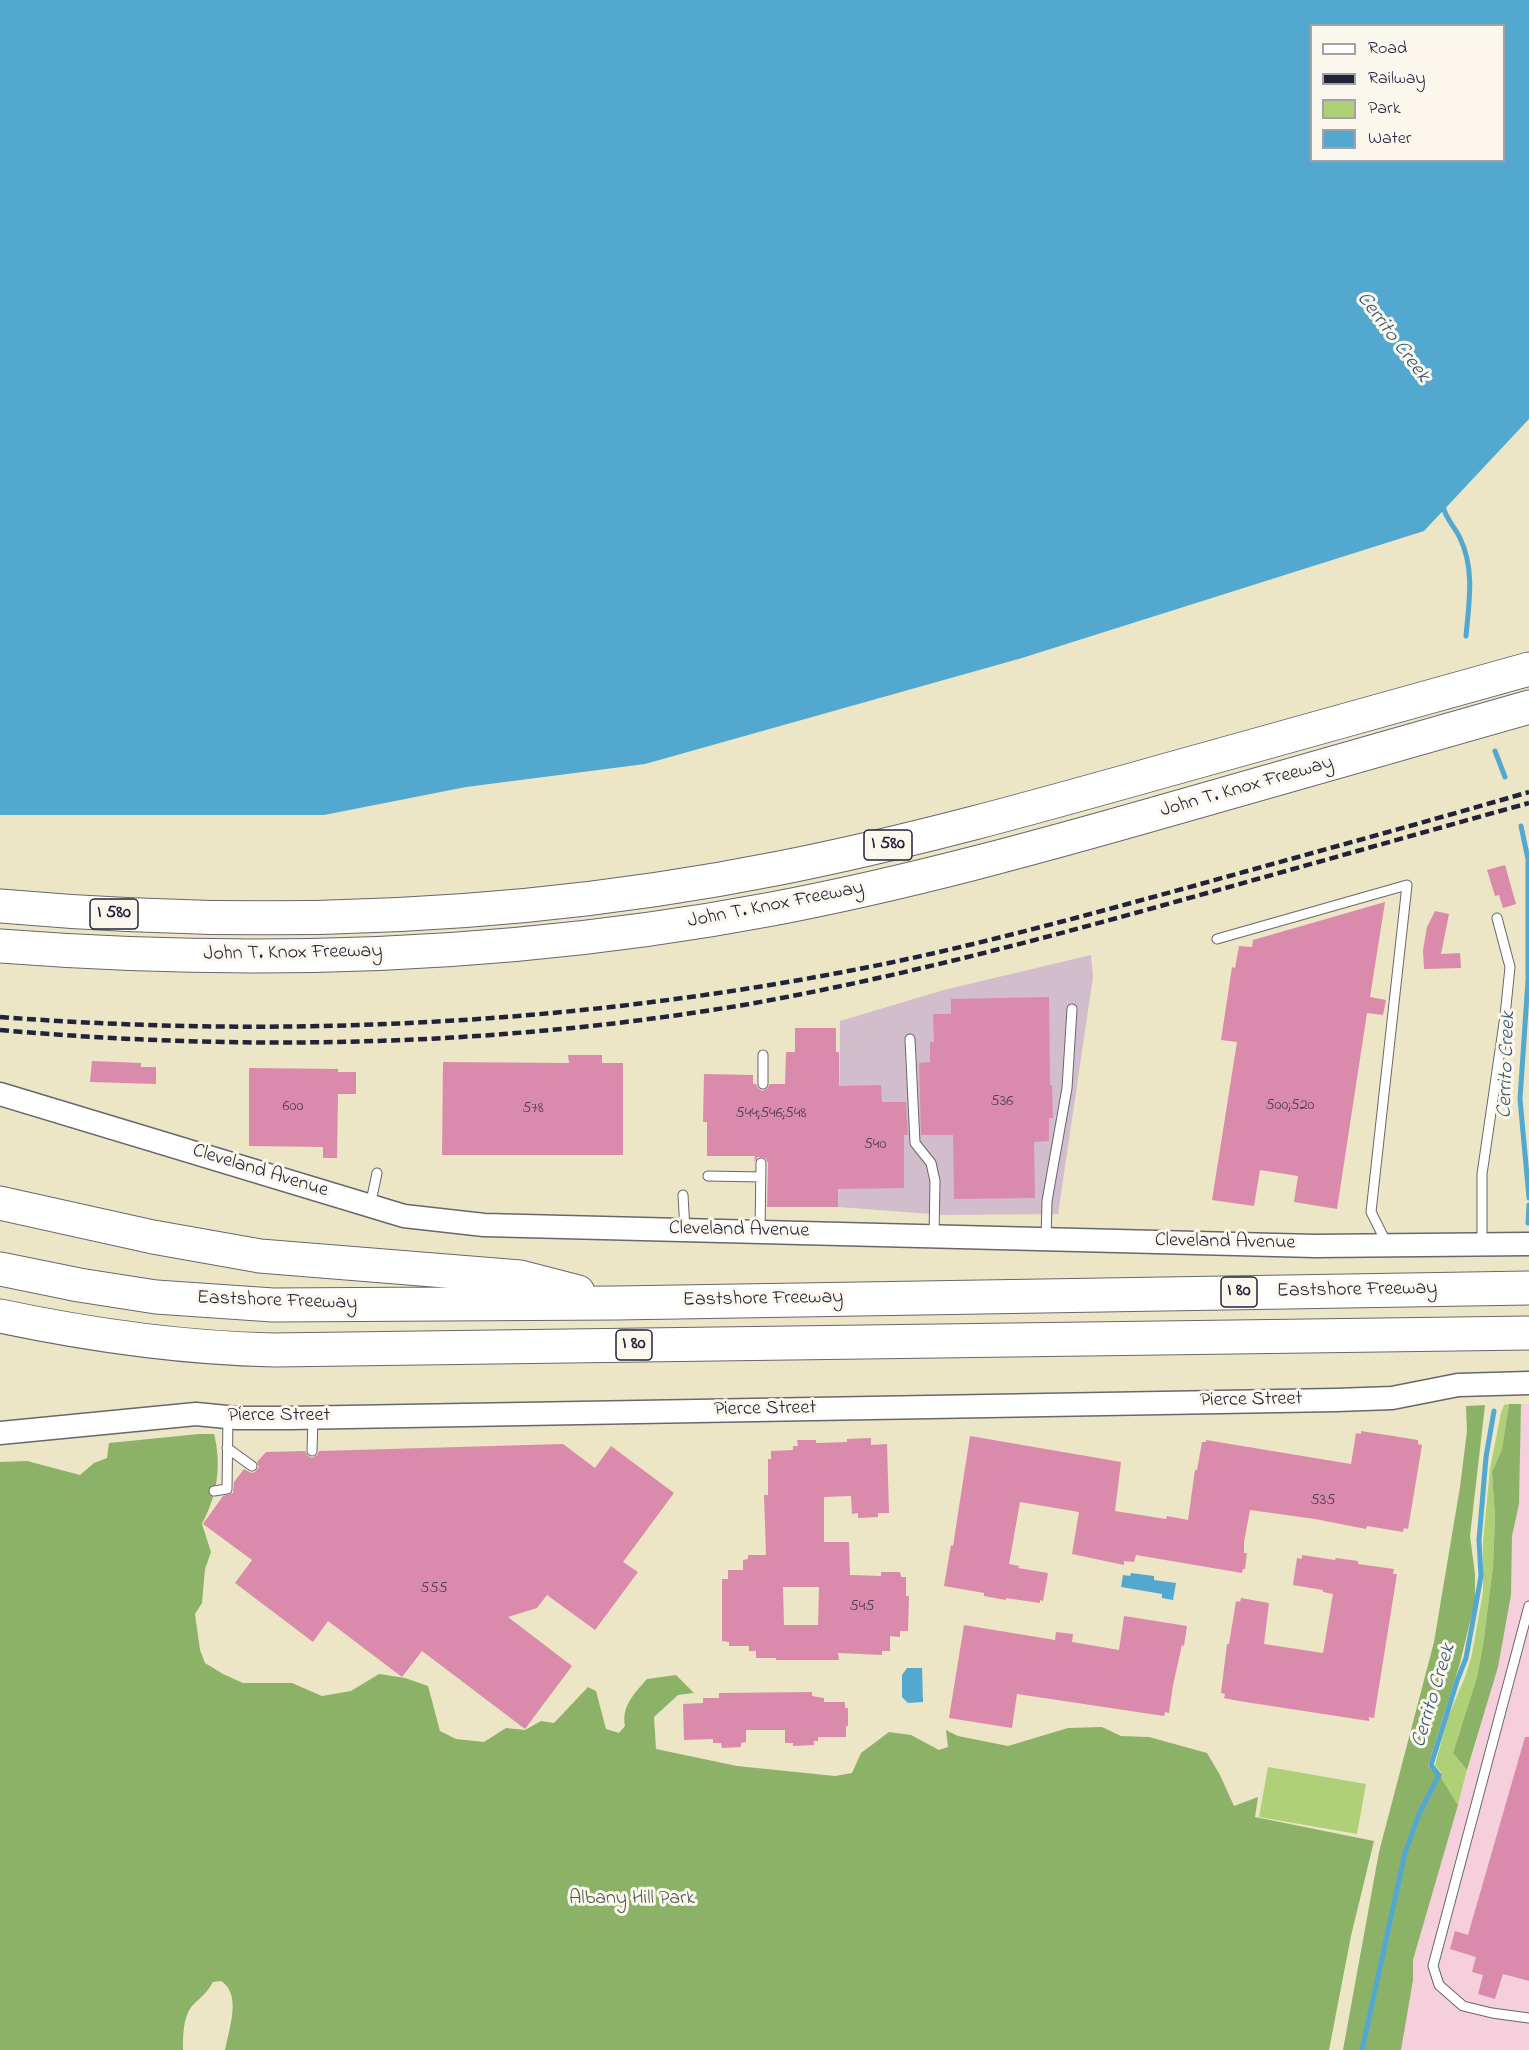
<!DOCTYPE html>
<html>
<head>
<meta charset="utf-8">
<style>
	body { margin:0 }
	#map { position:relative; width:1529px; height:2050px; overflow:hidden; background:#ece5c6; font-family:"Indie Flower",sans-serif }
	canvas { display:block }
	.legend { position:absolute; left:1310px; top:24px; width:195px; height:138px; box-sizing:border-box; background:#fbf7ec; border:2px solid #a4a2a5; margin:0; padding:8px 10px; list-style:none; font-size:18px; color:#22223b }
	.legend li { display:flex; align-items:center; gap:12px; height:30px }
	.legend b { width:30px; border:2px solid #a4a2a5 }
</style>
</head>
<body>
<div id="map">
<canvas width="1529" height="2050"></canvas>
<ul class="legend">
<li><b style="height:8px;background:#fff"></b>Road</li>
<li><b style="height:8px;background:#22223b"></b>Railway</li>
<li><b style="height:16px;background:#b0d078"></b>Park</li>
<li><b style="height:16px;background:#53a8cf"></b>Water</li>
</ul>
</div>
<script>
const c = document.querySelector('canvas').getContext('2d');
c.lineJoin = 'round';
function fill(path, color) { c.fillStyle = color; c.fill(path, 'evenodd'); }
function stroke(path, color, width, dash) { c.strokeStyle = color; c.lineWidth = width; c.lineCap = dash ? 'butt' : 'round'; c.setLineDash(dash || []); c.stroke(path); }
function drawText(font, color, halo, rows, align = 'center') {
  c.font = font + ' "Indie Flower",sans-serif'; c.lineWidth = 6; c.setLineDash([]); c.textBaseline = 'middle'; c.strokeStyle = halo; c.fillStyle = color; for (const [text, x, y, turn = 0] of rows) {
    c.save(); c.translate(x, y); c.rotate((+turn || 0) * Math.PI / 180); c.textAlign = isNaN(turn) ? turn : align; if (halo) c.strokeText(text, 0, 0); c.fillText(text, 0, 0); c.restore();
  }
}
fill(new Path2D(`
	M1521,1404h8v646h-129l13,-70v-20l70,-242 28,-123 1,-59 7,-32z`), '#f5cfdc');
fill(new Path2D(`
	M1091,955l2,22 -35,237 -113,1 -107,-8 2,-186 104,-31z`), '#d1bdcc');
fill(new Path2D(`
	M1509,1404l-7,45 -10,23 3,45 -2,49 -10,79 -6,32 -24,76 14,17 -9,35 -18,-29 1,-4 -6,-7 13,-48 17,-40 7,-23 11,-62v-50l7,-73 11,-56 3,-8z
	M1268,1767l98,17 -9,50 -98,-17z`), '#b0d078');
fill(new Path2D(`
	M1509,1404h12l-2,100 -7,32 -1,59 -13,72 -31,103 -14,-17 24,-76 6,-32 10,-79 2,-49 -3,-45 10,-23z
	M1485,1405l-15,131 5,38v27l-15,62 -32,103 12,10 18,29 -45,155v20l-12,70h-58l36,-198 55,-210 26,-155 7,-56 -1,-25z
	M199,1434h15c8,32 3,61 -12,90l9,28 -6,17 -3,34 -7,11 5,36 5,13 18,11 20,9h49l30,13 29,-5 28,-17 26,4 23,8 12,45 16,8 28,3 22,-14 19,2 16,-9 13,2 34,-36 8,4 10,38 13,4 6,-7c-4,-20 10,-33 22,-47l29,-4 18,18 -16,2 -24,22 2,32 81,17 98,10 17,-3 9,-20 28,-21 22,3 28,15 9,-3 -2,-17 12,6 50,10 60,-18 34,-1 19,9 28,1 58,16 13,22 14,31 24,-9 -3,20 119,24 -23,95 -22,114h-1104c4,-21 17,-56 -4,-69l-8,1c-7,12 -10,13 -19,22 -11,10 -11,32 -11,46h-183v-588l27,-1 53,14 14,-12 13,-5 2,-15z`), '#8cb268');
fill(new Path2D(`
	M0,0h1529v419l-105,112 -402,127 -377,106 -179,23 -142,28h-324zM1312,26h192v134h-192z
	M1131,1573l23,3v4l22,3 -3,17 -11,-2v-4l-41,-7 2,-12 7,1z
	M907,1668h15l1,34 -15,1 -6,-6v-22z`), '#53a8cf');
stroke(new Path2D(`
	M1443,506c2,12 12,21 17,32 15,31 9,65 6,98
	M1495,751l10,26
	M1521,826l7,33v121l-8,119 9,99
	M1528,1223l1,-18
	M1362,2050l43,-197 14,-39 20,-39 -8,-10 26,-84 9,-23 8,-43 7,-39 -2,-36 7,-83 8,-46`), '#53a8cf', 5);
fill(new Path2D(`
	M1505,865l11,39 -13,4 -4,-13 -4,1 -8,-26z
	M1385,902l-15,95 16,3 -3,15 -16,-2 -30,196 -43,-7 4,-26 -38,-6 -6,36 -42,-6 25,-158 -16,-2 11,-73 3,1 4,-22 13,1 1,-7z
	M1435,911l14,3 -8,40 19,-1 1,15 -37,1 -1,-19 4,-23z
	M1049,997l1,88h2l1,33h-4v23l-15,1 1,56 -81,1 -1,-64h-32l-2,-72 11,-1v-20h4l-1,-28h18v-15z
	M795,1028h41v24h3v34l42,-1 1,17h24l2,33h-4v53l-66,1v18h-71l1,-44 -3,-5 -7,-1 -4,5 1,-6h-48v-34h-4l1,-48 49,1v9h3l2,4 4,3 5,-2 3,-5h15l1,-32h9z
	M568,1055h34v8h21v92h-181l1,-93 126,1z
	M92,1061l49,2v4h15v17l-66,-2z
	M249,1068l89,1v3h18v22h-18l-1,64h-14v-11l-74,-1z
	M1361,1431l57,9v4l4,1 -14,84 -4,-1 -1,4 -36,-6 -1,3 -51,-10 -65,-9 -6,32v11h3l-2,16h-2l-1,4 -106,-18 -2,7 -10,-1v4l-52,-11 7,-42 -59,-10 -11,62 10,2 -1,2 30,5 -5,28 -3,-1v3l-34,-5v2l-22,-4v-3l-40,-7 7,-41 2,1 17,-110 151,26 -6,49 51,8 1,-3 21,4 7,-50h2l5,-28h4v-2l145,24 5,-31 5,1z
	M871,1438v7l16,-1 2,69h-11v4l-20,1v-5l-6,1 -1,-18 -27,1v45h25l1,33 31,1v-4h19l1,5h5v19h3l-1,35h-8v6l-10,-1v15h-8v4l-44,-2 1,7h-63v-2h-20v-7h-7v-5h-20v-4l-7,-1v-62h6v-9h15v-10l5,-1v-4h18l-2,-60h4v-36h3v-8l22,-1v-4h5l-1,-6h19v3l31,-1v-3zM783,1587h36l-1,38h-34z
	M563,1444l32,24 16,-22 63,47 -51,69 15,10 -43,58 -48,-35 -10,13 -29,9 64,49 -47,63 -103,-78 -20,26 -74,-56 -15,21 -78,-59 17,-23 -49,-36 20,-28 10,-3 1,-11 10,-13 7,4 4,-1 4,-5 -2,-5 9,-10 39,-1 3,5 4,2 5,-3 2,-4z
	M1302,1555l33,5 1,-2 22,3v3l36,5 -1,5h4l-23,144 -5,-1v4l-130,-20 -15,-3 1,-4 -4,-1 6,-49h2l7,-43 4,1 1,-4 28,5 -5,41 59,9 10,-59 -10,-2v-2l-30,-5 4,-27 5,1z
	M1124,1616l63,10 -3,20 -2,-1 -9,40 -4,28 -4,-1 -1,4 -147,-22 -5,34 -63,-10 15,-93 91,15 1,-8 17,2 -1,8 47,8z
	M812,1692v4l12,2v4h21v6h3v18h-2v11h-28v4h-4v4l-21,1v-3h-8v-13h-39v12l-5,1v4l-19,1 -1,-5h-8v-4l-29,1 -1,-36 20,-1v-5h16v-5z
	M1525,1737h4v244l-26,-7 -8,25 -17,-5 5,-19 -11,-3 4,-15 -26,-8 5,-18 13,4z`), '#da8bab');
const service = new Path2D(`
	M1217,939l190,-54 -36,327 16,32
	M910,1039l5,104 16,20 4,18 -1,55
	M763,1084v-29
	M708,1176l53,1
	M683,1195l2,35
	M370,1206l7,-33
	M760,1232l1,-69
	M1046,1239l1,-38 20,-113 5,-79
	M1482,1243v-69l23,-158 5,-49 -13,-49
	M227,1448l25,18
	M312,1451l1,-33
	M214,1491l13,-2 1,-72
	M1529,1606l-96,360 6,19 24,21 29,7 37,5`);
const tertiary = new Path2D(`
	M0,1094l404,122 80,9 831,21 214,-2
	M0,1433l196,-19 41,4h53l1046,-18 56,-2 66,-13 71,-2`);
const motorway = new Path2D(`
	M0,906c259,23 524,13 780,-38 131,-26 259,-62 387,-98 121,-33 241,-68 362,-101
	M0,946c258,20 518,11 772,-37 137,-26 270,-63 403,-101 118,-33 236,-67 354,-101
	M0,1203l153,34 107,19 260,21 58,15
	M0,1269l79,16 77,12 117,8 344,-2 912,-15
	M0,1316c90,19 181,32 274,34l1255,-17`);
stroke(service, '#69666c', 11);
stroke(tertiary, '#69666c', 25);
stroke(motorway, '#69666c', 35);
stroke(service, '#fff', 9);
stroke(tertiary, '#fff', 22);
stroke(motorway, '#fff', 33);
stroke(new Path2D(`
	M0,1017c290,22 579,7 864,-49 112,-22 223,-53 333,-83 111,-31 222,-61 332,-93
	M0,1030c249,22 502,16 749,-26 146,-26 290,-64 433,-104 116,-32 231,-65 347,-97`), '#22223b', 4.5, [9, 4.5]);
drawText('16px', '#503c57', null, [
	["536",1002,1102],
	["500;520",1290,1106],
	["600",293,1107],
	["578",533,1109],
	["544;546;548",771,1114],
	["540",875,1145],
	["535",1323,1501],
	["555",434,1589],
	["545",862,1607]
]);
for (const [x, y, w] of [
	[888,845,48],
	[114,914,48],
	[1239,1292,36],
	[634,1345,36]
]) { const box = new Path2D(); box.roundRect(x - w / 2, y - 15, w, 30, 4.5); c.fillStyle = '#fbf7ec'; c.fill(box); stroke(box, '#22223b', 1.5); }
drawText('bold 18px', '#22223b', null, [
	["I 580",888,845],
	["I 580",114,914],
	["I 80",1239,1292],
	["I 80",634,1345]
]);
drawText('20px', '#22223b', '#fbf7ec', [
	["John T. Knox Freeway",1247,788,-16],
	["John T. Knox Freeway",776,906,-11],
	["John T. Knox Freeway",293,954,-1],
	["Cleveland Avenue",260,1172,17],
	["Cleveland Avenue",739,1231,1],
	["Cleveland Avenue",1225,1243,1],
	["Eastshore Freeway",1357,1291,-1],
	["Eastshore Freeway",763,1300,-1],
	["Eastshore Freeway",277,1302,2],
	["Pierce Street",1251,1401,-1],
	["Pierce Street",765,1410,-1],
	["Pierce Street",279,1417]
]);
drawText('20px', '#4d564d', '#fbf7ec', [
	["Albany Hill Park",632,1900]
]);
drawText('italic 21px', '#365876', '#fbf7ec', [
	["Cerrito Creek",1392,338,53],
	["Cerrito Creek",1508,1065,-88],
	["Cerrito Creek",1435,1696,-73]
]);
</script>
</body>
</html>
